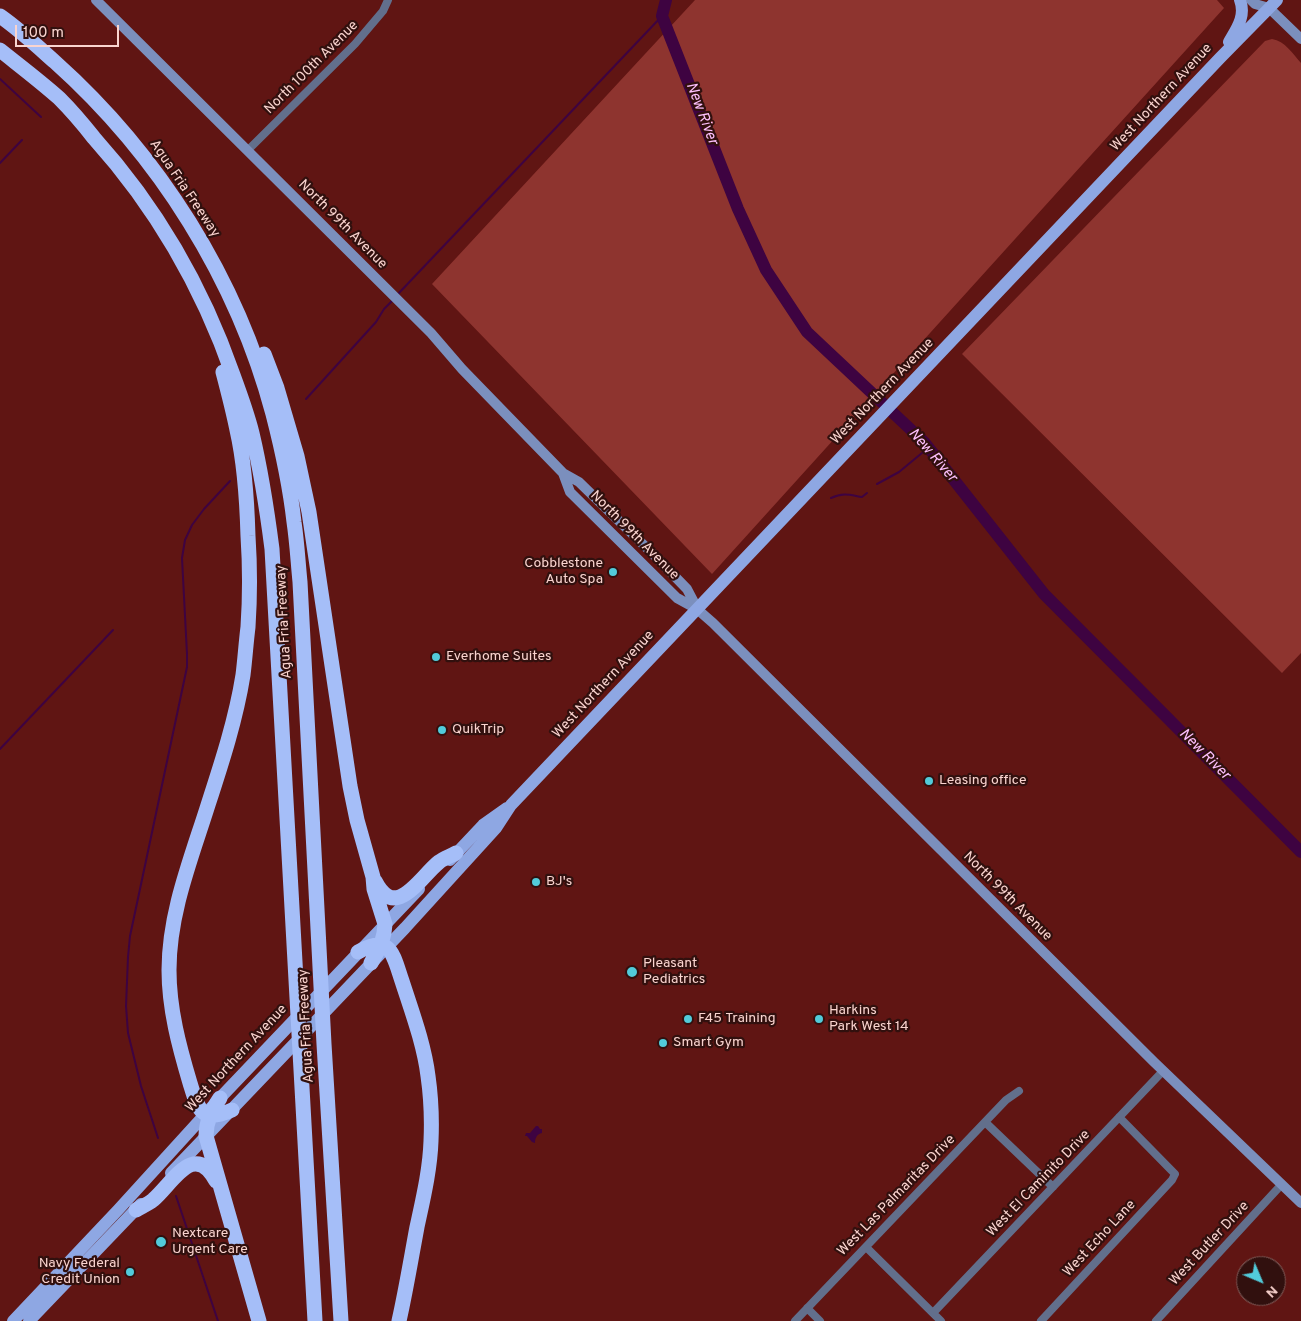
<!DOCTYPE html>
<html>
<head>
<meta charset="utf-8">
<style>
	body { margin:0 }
	#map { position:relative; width:1301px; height:1321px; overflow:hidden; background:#601513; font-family:Overpass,sans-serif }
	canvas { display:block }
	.north { position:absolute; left:1236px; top:1256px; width:50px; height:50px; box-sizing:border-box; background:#31100e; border:1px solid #815e5b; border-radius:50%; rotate:135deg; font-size:14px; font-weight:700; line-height:20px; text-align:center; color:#fad4cf }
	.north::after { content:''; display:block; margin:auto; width:18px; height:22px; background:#52cbda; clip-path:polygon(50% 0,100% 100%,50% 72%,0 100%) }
	.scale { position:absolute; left:15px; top:25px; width:104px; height:22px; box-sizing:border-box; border:2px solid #fad4cf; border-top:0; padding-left:6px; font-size:15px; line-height:18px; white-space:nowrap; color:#fad4cf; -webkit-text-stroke:4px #31100e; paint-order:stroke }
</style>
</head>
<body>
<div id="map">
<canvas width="1301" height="1321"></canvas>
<div class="north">N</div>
<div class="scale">100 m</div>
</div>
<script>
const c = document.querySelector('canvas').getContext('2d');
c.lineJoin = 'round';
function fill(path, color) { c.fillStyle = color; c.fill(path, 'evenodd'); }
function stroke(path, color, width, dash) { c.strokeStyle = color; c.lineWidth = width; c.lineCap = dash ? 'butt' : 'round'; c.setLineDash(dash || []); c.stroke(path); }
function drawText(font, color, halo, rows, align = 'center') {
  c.font = font + ' Overpass,sans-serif'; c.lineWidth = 4.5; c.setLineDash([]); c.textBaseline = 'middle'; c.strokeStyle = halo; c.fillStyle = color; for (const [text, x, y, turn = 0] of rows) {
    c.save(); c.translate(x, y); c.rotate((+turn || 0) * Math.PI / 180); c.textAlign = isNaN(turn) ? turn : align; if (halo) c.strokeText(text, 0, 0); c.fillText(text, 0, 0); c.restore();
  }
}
fill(new Path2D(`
	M695,0h522l7,8 -512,566 -280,-290z
	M1272,39c13,2 21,15 29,24v590l-19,20 -320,-319 303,-313z`), '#8e342f');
fill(new Path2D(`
	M536,1126h2l2,3h2v4c-5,1 -7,5 -7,10l-3,-1 -5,-6h-2l1,-3h4z`), '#3e0341');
stroke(new Path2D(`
	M0,79l41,38
	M0,163l22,-23
	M398,294l264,-278
	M306,399l70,-77 8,-13 9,-9
	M877,484l22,-12 29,-24
	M831,498c13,-6 19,-3 31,-1l5,-4
	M0,749l113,-119
	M158,1138l-17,-52 -13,-53 -2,-27 2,-49 2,-21 10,-47 47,-222v-13l-5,-96 3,-18 7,-15 12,-16 26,-28
	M176,1196l42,125`), '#3e0341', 2);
stroke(new Path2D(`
	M666,0l-4,16 76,193 28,61 41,62 117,110 120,152 257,258`), '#3e0341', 12);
stroke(new Path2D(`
	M248,150l107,-106 28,-33 5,-11
	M985,1122l68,65
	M866,1247l75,74
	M807,1308l13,13
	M933,1313l230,-242
	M795,1321l211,-221 13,-9
	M1041,1321l131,-141 3,-6 -56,-57
	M1156,1321l126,-137`), '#626f8c', 8);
stroke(new Path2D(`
	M96,0l335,333 31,36 101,104 16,9 76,74 32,33 10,19
	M1251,0l4,4 14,4 32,31
	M563,473l7,19 107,106 20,11 16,14 441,439 147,141`), '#7b8fbd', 10);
stroke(new Path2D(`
	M1229,42c8,-14 17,-26 11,-42
	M450,860l33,-35 24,-17
	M171,1173l234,-245 91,-100 15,-23 709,-747 57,-58
	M13,1321l105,-111 102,-112 199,-209
	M29,1321l112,-117`), '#8ea7e3', 12);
stroke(new Path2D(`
	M0,16c20,14 37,30 55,46 104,93 182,217 218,352 9,35 17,72 21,108 3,20 4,40 6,60l24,462 17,277
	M0,50c20,16 40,31 59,48 12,12 24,26 35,40 63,70 108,148 139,237 7,19 14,38 19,58 9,38 15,77 20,116l43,772
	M264,354l13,34 20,68 12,56 41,274 7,34 16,57 1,12 11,35 -1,9 -3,12 -10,18
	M223,372c5,19 10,38 14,58 8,35 10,71 11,106 2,30 2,61 0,91 -2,16 -3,32 -5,48 -7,44 -21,87 -35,130 -17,54 -39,108 -39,165 0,39 10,76 21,113 8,26 11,41 42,27
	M375,881c21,41 45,-4 64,-19 5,-4 12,-6 17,-9
	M358,952c33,-19 35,3 44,29 10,31 22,63 26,95 3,21 4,43 3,65 -1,29 -8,58 -14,86 -6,32 -11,63 -18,94
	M220,1098c-8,12 -14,23 -14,38l53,185
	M136,1210c5,-3 12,-6 17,-10 20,-17 41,-60 63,-19`), '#a5bef8', 15);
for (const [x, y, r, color] of [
	[613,572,5,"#52cbda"],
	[436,657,5,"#52cbda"],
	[442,730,5,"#52cbda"],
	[929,781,5,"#52cbda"],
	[536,882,5,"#52cbda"],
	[632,972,6,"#52cbda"],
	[688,1019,5,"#52cbda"],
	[819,1019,5,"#52cbda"],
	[663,1043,5,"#52cbda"],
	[161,1242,6,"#52cbda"],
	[130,1272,5,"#52cbda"]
]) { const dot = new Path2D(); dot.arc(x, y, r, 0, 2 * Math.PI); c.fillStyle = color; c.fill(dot); stroke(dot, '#31100e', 2); }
drawText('14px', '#fad4cf', '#31100e', [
	["North 100th Avenue",312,68,-45],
	["West Northern Avenue",1162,98,-47],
	["Agua Fria Freeway",184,189,56],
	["North 99th Avenue",342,225,45],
	["West Northern Avenue",883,392,-46],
	["North 99th Avenue",634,536,45],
	["Agua Fria Freeway",285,622,-93],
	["West Northern Avenue",604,685,-47],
	["North 99th Avenue",1007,897,45],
	["Agua Fria Freeway",307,1026,-93],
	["West Northern Avenue",237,1059,-47],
	["West El Caminito Drive",1039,1184,-46],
	["West Las Palmaritas Drive",897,1196,-46],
	["West Echo Lane",1100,1239,-47],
	["West Butler Drive",1210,1244,-47]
]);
drawText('14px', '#fad4cf', '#31100e', [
	["Cobblestone",603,564,"right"],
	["Auto Spa",603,580,"right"],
	["Everhome Suites",446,657],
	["QuikTrip",452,730],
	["Leasing office",939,781],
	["BJ's",546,882],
	["Pleasant",643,964],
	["Pediatrics",643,980],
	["Harkins",829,1011],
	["Park West 14",829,1027],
	["F45 Training",698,1019],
	["Smart Gym",673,1043],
	["Nextcare",172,1234],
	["Urgent Care",172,1250],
	["Navy Federal",120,1264,"right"],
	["Credit Union",120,1280,"right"]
], 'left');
drawText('italic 15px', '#fec1fe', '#31100e', [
	["New River",701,114,69],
	["New River",932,456,49],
	["New River",1204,755,45]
]);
</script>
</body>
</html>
